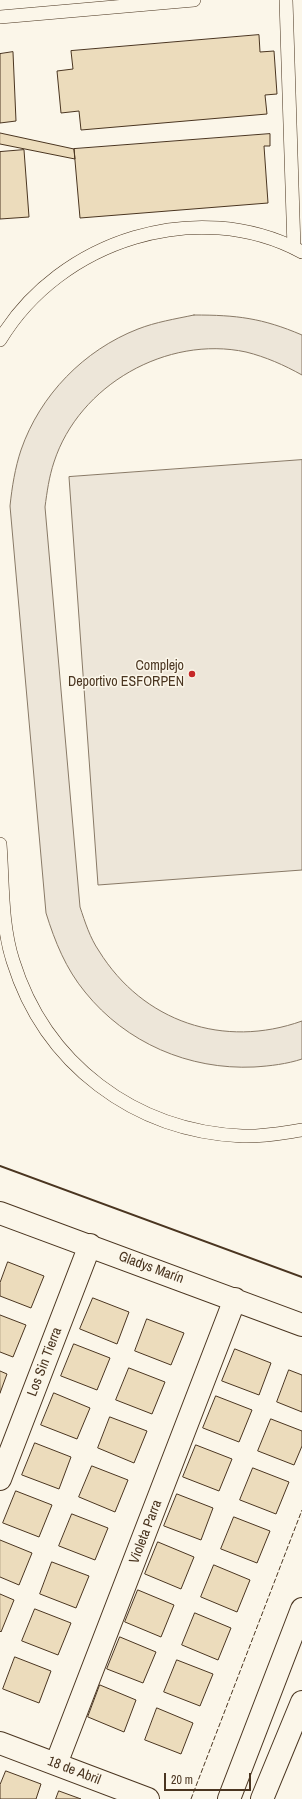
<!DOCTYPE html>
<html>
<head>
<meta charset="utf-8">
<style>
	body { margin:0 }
	#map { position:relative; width:302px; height:1799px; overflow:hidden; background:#fbf6e9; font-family:"Archivo Narrow",sans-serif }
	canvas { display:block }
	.scale { position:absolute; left:164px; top:1773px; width:87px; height:18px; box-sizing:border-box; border:2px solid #4a3520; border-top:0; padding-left:5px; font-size:12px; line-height:14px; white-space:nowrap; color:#4a3520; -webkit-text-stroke:3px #fbf6e9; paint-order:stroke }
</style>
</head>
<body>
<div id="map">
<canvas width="302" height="1799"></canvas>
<div class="scale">20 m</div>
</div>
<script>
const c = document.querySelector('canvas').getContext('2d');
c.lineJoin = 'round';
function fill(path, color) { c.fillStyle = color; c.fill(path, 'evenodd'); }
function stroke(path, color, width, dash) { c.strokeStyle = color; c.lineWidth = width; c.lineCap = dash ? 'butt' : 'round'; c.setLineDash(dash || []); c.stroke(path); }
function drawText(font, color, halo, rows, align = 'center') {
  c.font = font + ' "Archivo Narrow",sans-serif'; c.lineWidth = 3; c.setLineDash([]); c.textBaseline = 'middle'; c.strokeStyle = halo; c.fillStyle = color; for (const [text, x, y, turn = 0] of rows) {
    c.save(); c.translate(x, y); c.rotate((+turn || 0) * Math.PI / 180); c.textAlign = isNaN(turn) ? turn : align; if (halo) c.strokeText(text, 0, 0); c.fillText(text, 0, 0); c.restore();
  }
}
const green = new Path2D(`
	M194,315c43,0 68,3 108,20v40c-18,-10 -36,-18 -56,-23 -79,-17 -167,33 -192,110 -5,15 -7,30 -9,45l35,400c5,15 10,31 19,44 44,71 125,98 203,70v38c-15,5 -32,7 -48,8 -65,3 -128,-24 -169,-75 -19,-23 -30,-50 -39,-79l-36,-407c2,-19 5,-38 11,-56 19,-55 63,-100 117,-121 18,-7 37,-10 56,-14z
	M302,460v410l-204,15 -29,-408z`);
fill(green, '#ede6d9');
stroke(green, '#887966', 1);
const building = new Path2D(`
	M259,35l1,17 14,-1 3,43 -12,1 2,19 -186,16 -2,-19 -18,2 -4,-42 16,-2 -2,-18z
	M13,52l3,69 -16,2v-69z
	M0,133l74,16 1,10 -75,-15z
	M270,134v12h-6l4,57 -188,15 -6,-69z
	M24,150l5,67 -29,2v-67z
	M8,1262l36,14 -13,32 -31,-12v-13z
	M93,1298l36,14 -12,32 -37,-15z
	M0,1315l26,10 -13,32 -13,-5z
	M147,1319l37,14 -13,32 -36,-14z
	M74,1344l36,14 -13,32 -36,-14z
	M235,1349l36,14 -12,32 -37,-14z
	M129,1368l36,14 -13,32 -36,-14z
	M289,1370l13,5v37l-25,-10z
	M0,1371l7,3 -7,19z
	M54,1393l36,15 -13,31 -36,-14z
	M216,1396l36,14 -13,32 -36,-14z
	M110,1417l37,14 -13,32 -36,-15z
	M271,1419l31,12v15l-8,19 -36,-14z
	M35,1443l36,14 -12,32 -37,-14z
	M196,1445l36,14 -13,32 -36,-14z
	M92,1466l36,14 -13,32 -36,-15z
	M253,1468l36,14 -13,32 -36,-14z
	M16,1491l36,14 -13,32 -36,-14z
	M177,1494l36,14 -12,32 -37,-14z
	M72,1514l36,14 -13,32 -36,-14z
	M234,1517l36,14 -13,32 -36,-14z
	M0,1540l32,13 -13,32 -19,-8z
	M158,1542l36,15 -13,32 -36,-15z
	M52,1562l37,14 -13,32 -36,-14z
	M214,1565l36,15 -13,32 -36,-15z
	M138,1590l36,15 -13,32 -36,-15z
	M0,1594l14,6 -13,32 -1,-1z
	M35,1609l36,14 -13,32 -36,-14z
	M195,1613l36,15 -13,32 -36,-15z
	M120,1637l36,15 -13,31 -36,-14z
	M15,1657l36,14 -12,32 -36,-14z
	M177,1660l36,14 -13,32 -36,-14z
	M100,1685l36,15 -12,32 -36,-15z
	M157,1708l36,15 -12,31 -36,-14z
	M6,1771l35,13 -5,15h-36v-14z
	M59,1791l22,8h-25z`);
fill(building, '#ecdcbc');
stroke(building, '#4a3520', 1);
const service = new Path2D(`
	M286,0l8,248
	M0,17l194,-17
	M0,340c60,-100 198,-144 302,-88
	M0,844c3,38 1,80 13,117 32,103 121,170 229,175 20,1 40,-3 60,-6`);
const minor = new Path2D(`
	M0,1213l302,112
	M0,1479l90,-234
	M0,1743l148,56
	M56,1764l179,-465`);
const secondary = new Path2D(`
	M229,1799l73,-190
	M262,1799l40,-97`);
stroke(service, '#4a3520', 14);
stroke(minor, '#4a3520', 24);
stroke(secondary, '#4a3520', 24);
stroke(service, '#fbf6e9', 13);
stroke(minor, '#fbf6e9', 22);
stroke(secondary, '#fbf6e9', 22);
stroke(new Path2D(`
	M191,1799l111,-289`), '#4a3520', 1, [5, 2]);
stroke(new Path2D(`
	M0,1166l302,111`), '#4a3520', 2);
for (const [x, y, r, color] of [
	[192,674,4,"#c62828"]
]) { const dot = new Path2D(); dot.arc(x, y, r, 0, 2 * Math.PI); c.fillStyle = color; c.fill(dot); stroke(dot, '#fbf6e9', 1.5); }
drawText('14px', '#4a3520', '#fbf6e9', [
	["Complejo",184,666],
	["Deportivo ESFORPEN",184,682]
], 'right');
drawText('14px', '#4a3520', '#fbf6e9', [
	["Gladys Marín",151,1268,20],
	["Los Sin Tierra",45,1362,-69],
	["Violeta Parra",146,1532,-69],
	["18 de Abril",74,1771,21]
]);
</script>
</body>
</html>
